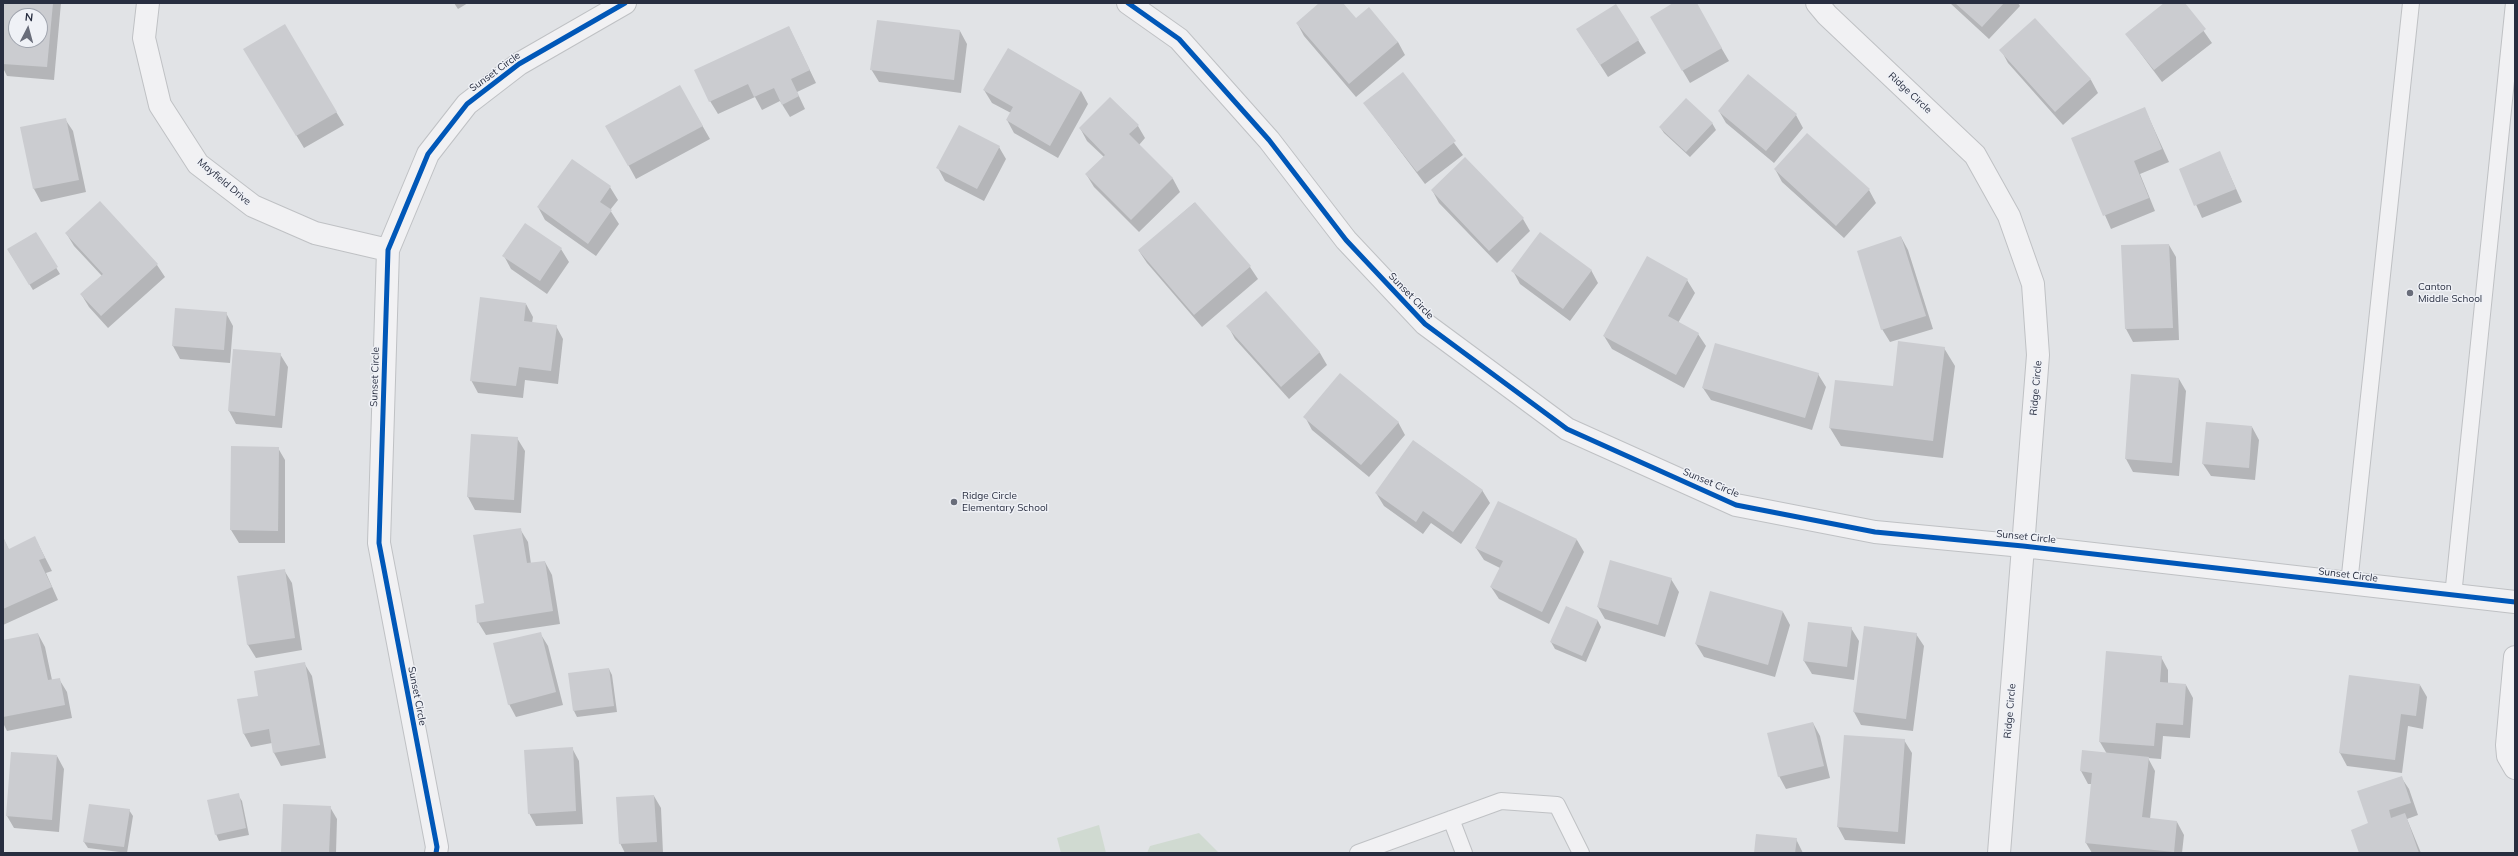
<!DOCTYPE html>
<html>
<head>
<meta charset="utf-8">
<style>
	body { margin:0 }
	#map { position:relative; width:2518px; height:856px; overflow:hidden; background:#e1e3e6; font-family:Mulish,sans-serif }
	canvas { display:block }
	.frame { position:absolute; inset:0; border:4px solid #282e40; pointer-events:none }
	.north { position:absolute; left:8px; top:8px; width:40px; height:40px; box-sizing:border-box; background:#eff1f6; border:1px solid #9fa3ad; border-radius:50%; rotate:6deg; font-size:11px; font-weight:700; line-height:16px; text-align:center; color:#282e40 }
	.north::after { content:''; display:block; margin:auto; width:14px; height:18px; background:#696d7a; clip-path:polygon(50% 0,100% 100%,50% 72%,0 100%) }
</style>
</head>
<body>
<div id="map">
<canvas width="2518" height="856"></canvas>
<div class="frame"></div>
<div class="north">N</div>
</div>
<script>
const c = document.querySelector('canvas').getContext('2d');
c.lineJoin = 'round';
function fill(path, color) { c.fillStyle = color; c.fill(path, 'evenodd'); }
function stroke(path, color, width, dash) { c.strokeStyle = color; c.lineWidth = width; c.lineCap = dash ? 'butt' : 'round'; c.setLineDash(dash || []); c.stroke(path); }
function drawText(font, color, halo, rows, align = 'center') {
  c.font = font + ' Mulish,sans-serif'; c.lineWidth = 3; c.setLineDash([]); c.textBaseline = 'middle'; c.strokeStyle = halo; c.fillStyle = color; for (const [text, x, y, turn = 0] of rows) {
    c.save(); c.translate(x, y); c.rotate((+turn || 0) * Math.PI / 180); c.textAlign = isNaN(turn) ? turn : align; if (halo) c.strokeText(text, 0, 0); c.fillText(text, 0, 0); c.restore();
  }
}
fill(new Path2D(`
	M1099,825l7,28h-45l-4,-15z
	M1199,833l20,20h-72l3,-7z`), '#d0dad1');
fill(new Path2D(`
	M5,3h56l-7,77 -47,-4 -4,-8zM16,16h24v24h-24z
	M454,3h14l-10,6z
	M1321,3h21l14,16 42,23 7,13 -49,42 -52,-61 -7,-13z
	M1675,3h20l34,58 -39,22 -39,-66z
	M1950,3h68l2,3 -31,33z
	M2166,3h18l28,40 -50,39 -36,-48z
	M2035,19l56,61 7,13 -35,32 -55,-62 -7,-13z
	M284,25l60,100 -40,23 -52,-86z
	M789,27l27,56 -19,9 8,17 -15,8 -10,-16 -18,9 -7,-13 -37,17 -8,-13z
	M1577,29l61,11 8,13 -38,24z
	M960,31l7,13 -6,49 -82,-11 -8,-13z
	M1403,74l60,81 -38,29 -61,-81z
	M984,90l97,1 7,13 -30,54 -44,-25 -7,-13 4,-7 -19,-10z
	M687,99l23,40 -74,40 -29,-53z
	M2145,109l24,53 -29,12 15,37 -44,18 -39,-90z
	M1719,111l77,4 7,13 -29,35 -48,-40z
	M65,119l8,12 13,61 -45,10 -7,-13 -13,-61z
	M1712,123l4,7 -26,27 -26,-24 -4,-6z
	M1138,126l7,12 -6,7 34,34 7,13 -41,40 -45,-45 -8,-13 18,-17 -17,-16 -7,-13z
	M999,147l7,12 -22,42 -39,-20 -7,-13z
	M2220,153l22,49 -40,16 -22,-49z
	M572,160l38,27 8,13 -8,10 9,14 -23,32 -51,-36 -7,-13z
	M1775,169l94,21 7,13 -32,35 -62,-56z
	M1432,190l91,29 7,12 -33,32 -58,-60z
	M1194,203l56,64 8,12 -56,48 -55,-64 -8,-12z
	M525,224l36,25 8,13 -22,32 -36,-25 -7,-13z
	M35,233l25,41 -27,16 -25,-40z
	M66,233l91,32 8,12 -57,51 -19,-21 -8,-13 21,-18 -28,-30z
	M1901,237l7,13 25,79 -43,13 -8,-13z
	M2169,245l7,12 3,83 -46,2 -7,-13 -4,-83z
	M1591,270l7,13 -28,38 -50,-37 -7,-13z
	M1687,280l8,13 -17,30 20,11 8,12 -22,42 -72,-39 -8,-13z
	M1266,293l54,60 7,12 -38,34 -54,-60 -7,-13z
	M526,304l7,13 -1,6 24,3 7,13 -5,45 -33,-4 -2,18 -45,-5 -7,-13z
	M226,313l7,13 -3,37 -50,-4 -7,-13z
	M1944,348l11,18 -12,92 -102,-12 -11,-18 64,-41z
	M234,350l46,4 8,13 -6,61 -46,-4 -7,-13z
	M1818,374l8,13 -14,43 -101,-30 -8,-12z
	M2132,375l47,4 7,12 -7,85 -46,-4 -7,-13z
	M1305,417l93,5 7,13 -36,42 -57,-47z
	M2252,427l7,13 -4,40 -44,-4 -8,-12z
	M472,436l45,2 8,13 -4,62 -46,-3 -7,-13z
	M278,448l7,12v83h-46l-8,-13z
	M1482,490l8,13 -29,41 -30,-21 -8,11 -39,-28 -8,-13z
	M520,529l8,13 3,22 14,-2 7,13 8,49 -74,11 -8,-13z
	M3,537l6,13 26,-12 17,33 -6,2 12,27 -55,25z
	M1577,540l7,12 -35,72 -50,-25 -8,-12 9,-19 -16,-8 -8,-12z
	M284,570l8,13 10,67 -46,8 -8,-13 -10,-68z
	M1671,579l8,13 -14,45 -60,-18 -7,-12z
	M1567,607l31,14 3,6 -15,35 -31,-13 -4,-7z
	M1783,612l7,13 -15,52 -71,-20 -8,-13z
	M1851,628l8,13 -5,39 -42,-6 -8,-13z
	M540,633l8,13 15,59 -47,12 -7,-13z
	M38,634l7,13 7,33 7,-1 8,13 5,26 -65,13 -4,-8v-82z
	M1916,634l8,12 -11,85 -52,-6 -7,-13z
	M2161,657l7,13v13l18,2 7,13 -3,40 -27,-2 -2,23 -13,-1 7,13 -5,48 27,3 7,13 -2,18h-90l-6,-10 6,-59h-4l-7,-13 2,-20 24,3 -7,-12z
	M304,663l8,13 14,82 -45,8 -7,-13 -2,-10 -21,4 -7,-13 -6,-34 21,-3z
	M609,669l3,6 5,37 -40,5 -3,-6 -5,-37z
	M2420,685l7,12 -4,32 -15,-3 -6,47 -55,-7 -7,-13z
	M1813,723l7,13 10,42 -44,11 -7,-13z
	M1904,740l8,13 -7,91 -60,-4 -7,-13z
	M572,748l7,13 4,63 -47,2 -7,-13z
	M57,756l7,13 -5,63 -45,-4 -7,-12z
	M2401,777l8,12 9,26 -11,4 14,34h-61l9,-29z
	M238,795l4,6 7,34 -30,6 -3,-7z
	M654,796l7,12 2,45h-38l-5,-10z
	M330,807l7,12 -1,34h-54z
	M129,810l4,6 -6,37 -39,-5 -4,-6z
	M1796,839l7,14h-48z`), '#0003');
fill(new Path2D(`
	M4,3h49l-6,64 -44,-3zM16,16h24v24h-24z
	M1319,3h24l13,15 13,-11 29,35 -49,42 -53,-61z
	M1673,3h24l25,45 -40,23 -32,-54z
	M1955,3h49l-22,24z
	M2164,3h21l21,26 -52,41 -29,-36z
	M1616,4l23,36 -39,25 -24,-36z
	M2035,18l56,61 -36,33 -56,-62z
	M877,20l83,10 -6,50 -84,-10z
	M285,24l52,88 -41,24 -53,-87z
	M789,26l21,44 -19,9 8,17 -17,9 -8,-17 -20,9 -6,-13 -39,18 -15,-32z
	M1008,48l73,43 -31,55 -44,-26 7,-13 -30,-17z
	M1403,72l53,69 -39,31 -54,-69z
	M1748,74l49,40 -31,37 -48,-40z
	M680,85l23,41 -75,40 -23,-40z
	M1110,97l29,28 -10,9 44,44 -42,42 -46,-46 20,-19 -26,-27z
	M1686,98l27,25 -27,29 -27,-25z
	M2145,107l17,42 -28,12 15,37 -46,18 -32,-78z
	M66,118l13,62 -46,9 -13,-62z
	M959,125l41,21 -23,43 -41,-21z
	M1807,133l63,56 -34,37 -62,-57z
	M2220,151l16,38 -42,17 -15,-37z
	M1465,157l59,61 -35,33 -58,-61z
	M572,159l39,27 -11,16 12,8 -24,34 -51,-37z
	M100,201l58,63 -57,52 -21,-22 23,-20 -38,-41z
	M1195,202l56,64 -57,49 -56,-65z
	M525,223l37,25 -22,33 -38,-25z
	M36,232l22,35 -29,18 -22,-36z
	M1540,232l52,38 -29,39 -52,-38z
	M1901,236l25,80 -45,14 -24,-79z
	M2169,244l4,84 -48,1 -4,-84z
	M1647,256l41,23 -20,37 31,17 -23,42 -73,-39z
	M1266,291l54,61 -39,35 -55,-61z
	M480,297l46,6 -2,18 33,4 -6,46 -32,-4 -3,19 -46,-5z
	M175,308l52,4 -3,38 -52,-4z
	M1898,341l47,6 -12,94 -104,-13 6,-48 58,6z
	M1715,343l104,30 -14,45 -103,-30z
	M233,349l48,4 -6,63 -47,-5z
	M1340,373l59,49 -38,43 -58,-48z
	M2131,374l48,4 -7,85 -47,-4z
	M2206,422l46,4 -3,42 -47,-4z
	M471,434l47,3 -4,63 -47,-3z
	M1413,440l70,50 -30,42 -30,-21 -7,11 -41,-29z
	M231,446l48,1 -1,84 -48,-1z
	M1498,501l79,38 -35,73 -52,-25 13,-26 -28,-13z
	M521,528l6,35 18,-2 8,50 -76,12 -2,-18 9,-2 -11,-68z
	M35,536l10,22 -6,2 13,27 -49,22v-72l6,12z
	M1610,560l62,18 -14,47 -61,-18z
	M285,569l10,69 -48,7 -10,-69z
	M1710,591l73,20 -15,54 -73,-21z
	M1566,606l32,14 -16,36 -32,-14z
	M1808,622l44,5 -5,40 -44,-6z
	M1864,626l53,7 -11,86 -53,-7z
	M541,632l15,60 -48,13 -15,-62z
	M38,633l10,47 12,-2 5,27 -62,12v-77z
	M2106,651l56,5 -2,26 26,2 -3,41 -27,-2 -2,23 -55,-4z
	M305,662l15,83 -47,8 -4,-24 -26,5 -6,-35 21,-3 -4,-25z
	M609,668l5,38 -41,5 -5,-38z
	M2349,675l71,9 -4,32 -15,-2 -6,46 -56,-7z
	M1813,722l11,44 -46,11 -11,-44z
	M1844,735l61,4 -7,93 -61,-5z
	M573,747l3,64 -48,3 -4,-64z
	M2082,750l67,7 -7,60 35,4 -3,31 -89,-9 7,-70 -12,-2z
	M11,752l46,3 -5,65 -46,-4z
	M2402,776l9,27 -22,7 2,8 14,-5 14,40h-60l-8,-23 17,-7 -11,-32z
	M239,793l7,35 -31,7 -8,-35z
	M654,795l3,47 -38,2 -3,-47z
	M89,804l41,5 -6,38 -41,-5z
	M283,804l48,2 -2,47h-48z
	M1756,834l41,4 -2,15h-41z`), '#cbccd0');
const lane = new Path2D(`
	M2349,584l62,-581
	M2453,596l61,-593
	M1451,819l13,34
	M1358,853l143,-52 56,4 24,48`);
const street = new Path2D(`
	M148,3l-4,35 16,67 38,59 55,42 62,27 73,17
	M1128,3l51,36 90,101 77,100 79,84 142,105 169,76 139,27 148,14 492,56
	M1817,3l10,12 148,140 34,61 24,68 5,71 -39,498
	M2515,657l-8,88 1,11 7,12
	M436,853l1,-6 -58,-304 9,-293 40,-96 39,-50 52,-40 106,-61`);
stroke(lane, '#bfc1c4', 18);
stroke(street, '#bfc1c4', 24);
stroke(lane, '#f1f1f3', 16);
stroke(street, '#f1f1f3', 22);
stroke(new Path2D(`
	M1128,3l51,36 90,101 77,100 79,84 142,105 169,76 139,27 148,14 492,56
	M436,853l1,-6 -58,-304 9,-293 40,-96 39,-50 52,-40 106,-61`), '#0057b8', 5);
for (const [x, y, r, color] of [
	[2410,293,4,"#696d7a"],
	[954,502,4,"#696d7a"]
]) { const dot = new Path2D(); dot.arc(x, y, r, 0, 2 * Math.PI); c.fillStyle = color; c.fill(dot); stroke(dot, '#eff1f6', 1.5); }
drawText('10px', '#282e40', '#eff1f6', [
	["Sunset Circle",495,72,-36],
	["Ridge Circle",1910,93,43],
	["Mayfield Drive",224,182,40],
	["Sunset Circle",1411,296,46],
	["Sunset Circle",375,377,-88],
	["Ridge Circle",2036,388,-85],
	["Sunset Circle",1711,483,23],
	["Sunset Circle",2026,537,6],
	["Sunset Circle",2348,575,7],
	["Sunset Circle",417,696,79],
	["Ridge Circle",2010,711,-85]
]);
drawText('10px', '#282e40', '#eff1f6', [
	["Canton",2418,287],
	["Middle School",2418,299],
	["Ridge Circle",962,496],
	["Elementary School",962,508]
], 'left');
</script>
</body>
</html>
